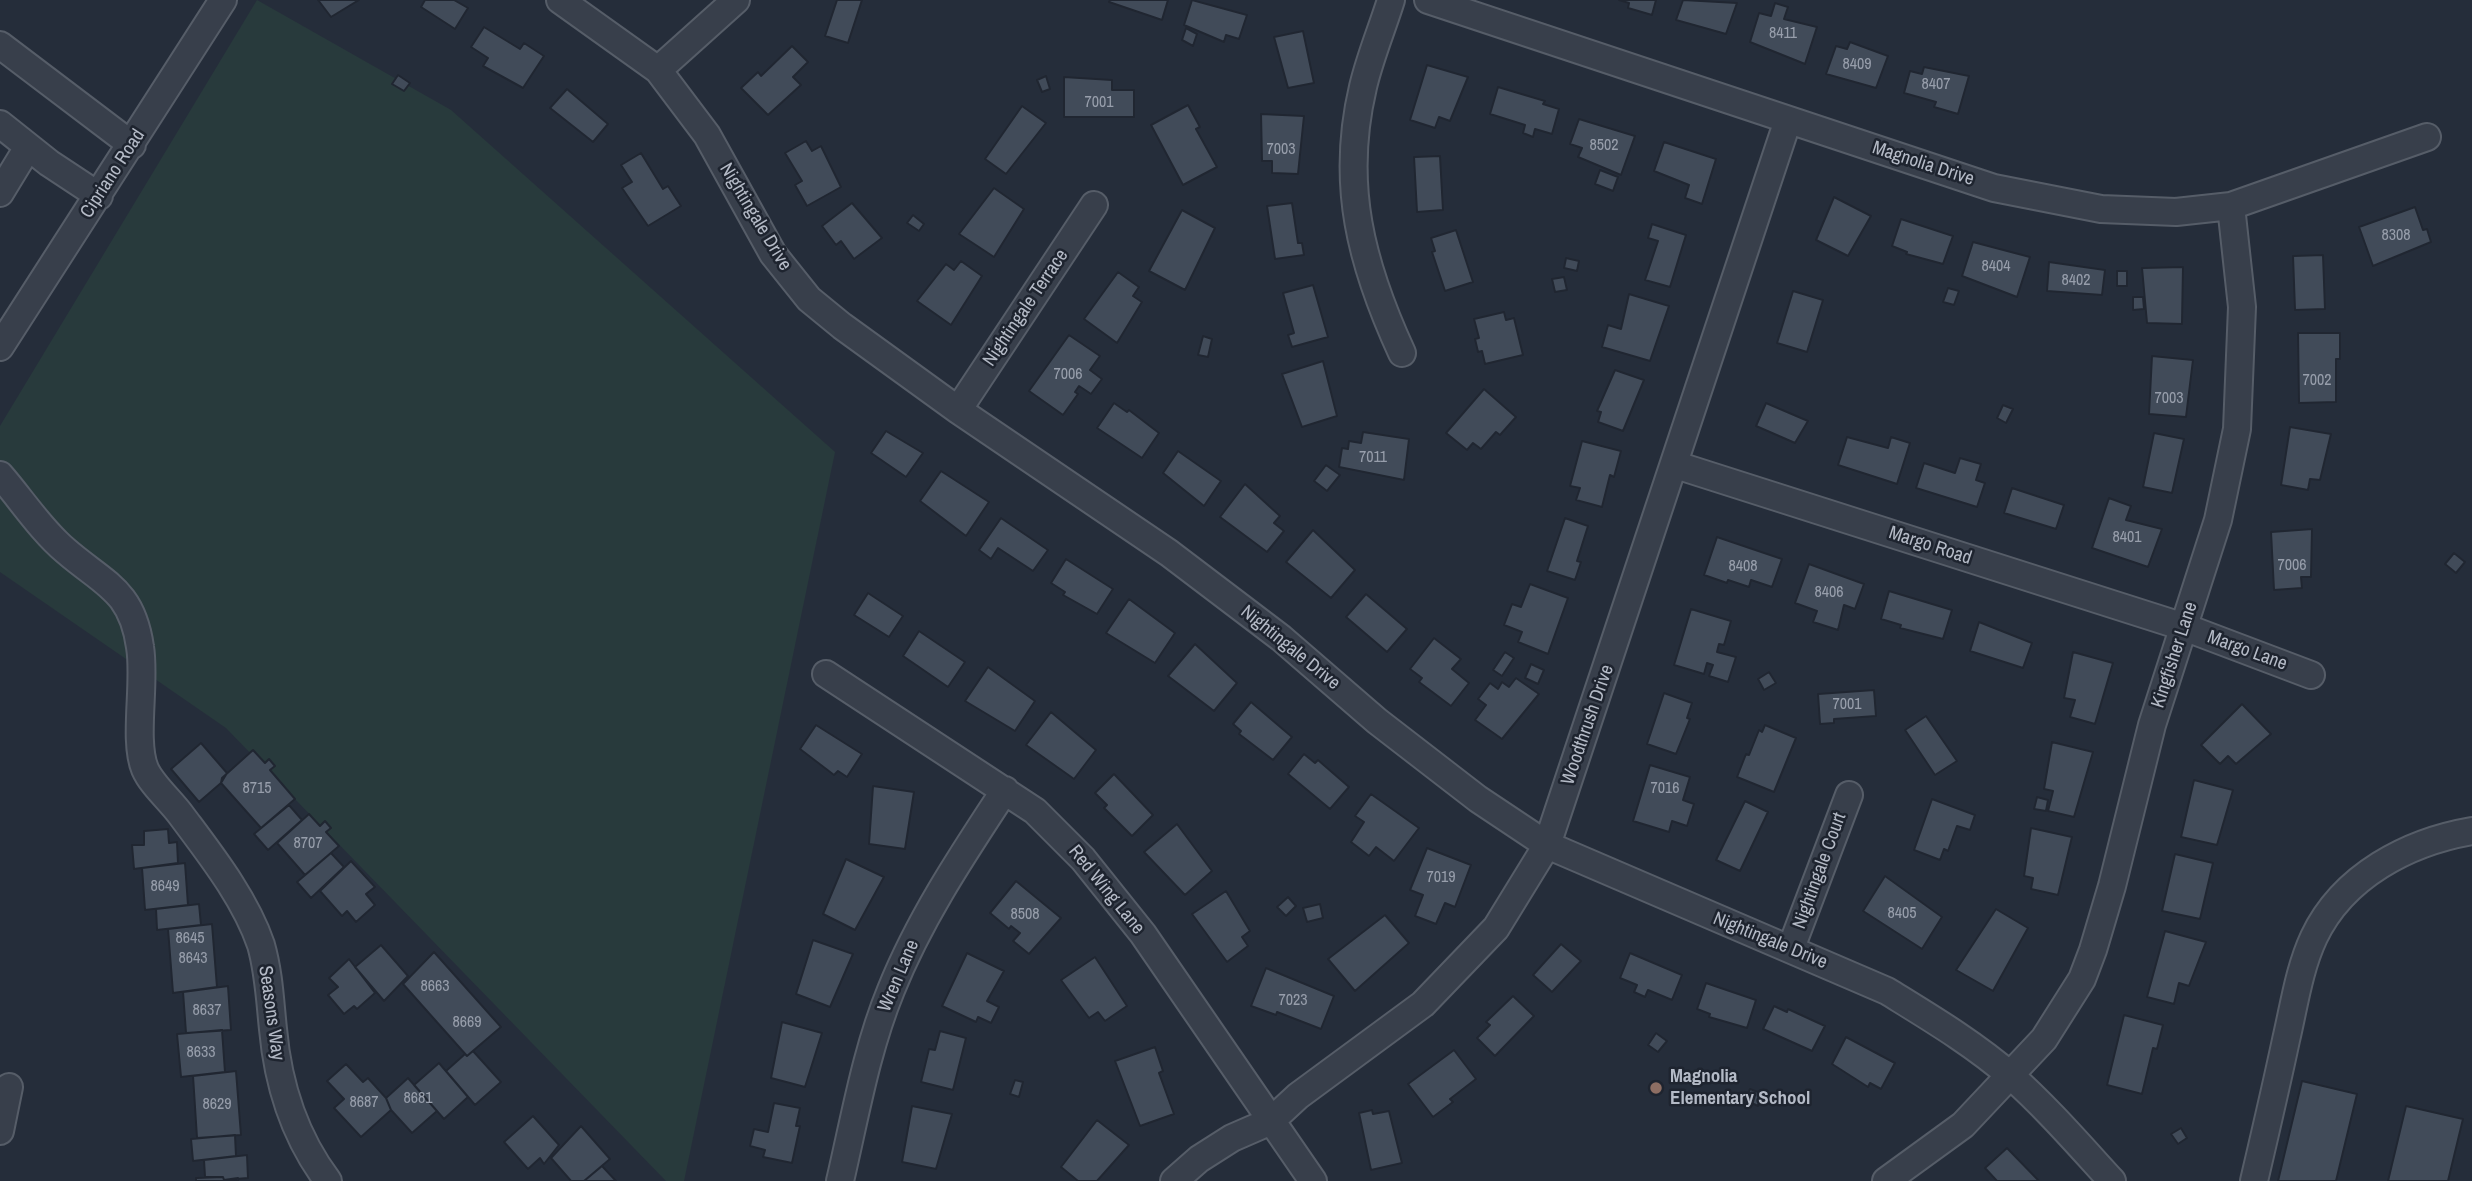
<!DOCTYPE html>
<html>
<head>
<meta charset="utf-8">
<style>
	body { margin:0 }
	canvas { display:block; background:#252d3a }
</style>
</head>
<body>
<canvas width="2472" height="1181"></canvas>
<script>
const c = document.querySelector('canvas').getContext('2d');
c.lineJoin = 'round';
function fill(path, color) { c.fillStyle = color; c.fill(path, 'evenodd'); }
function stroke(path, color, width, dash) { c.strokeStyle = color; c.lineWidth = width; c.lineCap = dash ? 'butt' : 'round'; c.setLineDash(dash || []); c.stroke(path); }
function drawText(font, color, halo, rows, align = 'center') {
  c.font = font + ' "Archivo Narrow",sans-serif'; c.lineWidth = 5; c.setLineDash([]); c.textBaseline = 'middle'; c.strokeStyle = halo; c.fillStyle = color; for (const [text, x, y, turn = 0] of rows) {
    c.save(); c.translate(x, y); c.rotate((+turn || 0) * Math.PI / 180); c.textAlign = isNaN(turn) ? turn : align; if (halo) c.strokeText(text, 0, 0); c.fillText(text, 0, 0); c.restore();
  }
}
fill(new Path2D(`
	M257,0l194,110 384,342 -151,729h-18l-440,-453 -226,-156v-146z`), '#283a3c');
const building = new Path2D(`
	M318,0h41l-28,17z
	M425,0h29l14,8 -13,21 -34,-22z
	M837,0h25l-14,43 -23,-7z
	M1110,0h58l-6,20 -53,-18z
	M1192,0l55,15 -8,24 -13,-4 -2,7 -40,-17z
	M1619,0h37l-4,15 -24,-7 1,-5z
	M1683,0l54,3 -11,31 -50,-14z
	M1775,3l13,4 -4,12 33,8 -12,37 -55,-22 9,-29 12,3z
	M484,27l36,22 4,-6 20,13 -21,32 -40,-22 5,-8 -17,-11z
	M1186,28l11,6 -4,12 -11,-6z
	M1303,31l11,52 -26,5 -14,-51z
	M1850,42l38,14 -12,32 -50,-14 10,-28 11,3z
	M792,46l16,16 -15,15 8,8 -33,30 -27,-27 17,-16 3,4z
	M1427,65l41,12 -18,44 -11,-4 -4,11 -25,-8z
	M1924,67l45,9 -11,38 -24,-7 2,-5 -32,-9 6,-22 12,3z
	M398,75l12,8 -6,8 -12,-7z
	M1046,76l4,13 -8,3 -5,-12z
	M1064,77l48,3v10h22v27h-70z
	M1498,87l47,14 -2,3 16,5 -7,25 -17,-5 -2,8 -10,-4 2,-8 -35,-11z
	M567,89l41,35 -15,18 -43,-34z
	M1188,105l12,22 -4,2 21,38 -34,18 -32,-60z
	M1022,106l24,17 -40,51 -21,-15z
	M1261,114l43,2 -6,58 -26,-1v-12h-10z
	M1579,119l56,17 -14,39 -43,-18 4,-9 -12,-4z
	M806,141l6,10 9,-5 20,41 -34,19 -12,-21 7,-4 -17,-28z
	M1664,142l52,17 -14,45 -17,-6 4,-13 -35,-14z
	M641,153l22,36 5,-3 13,20 -33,20 -26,-38 10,-6 -11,-17z
	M1440,156l3,54 -26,2 -3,-55z
	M1600,170l18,7 -5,14 -18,-7z
	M994,188l30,21 -30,48 -35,-23z
	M1834,197l37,19 -23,40 -32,-16z
	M852,203l30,35 -28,21 -13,-18 -5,4 -14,-19z
	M1292,203l6,40h4l2,12 -29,4 -8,-53z
	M2415,207l8,23 4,-1 4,13 -58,24 -14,-39z
	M1182,210l33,18 -30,62 -36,-19z
	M913,215l11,9 -5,7 -12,-8z
	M1901,219l52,17 -10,28 -37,-10 1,-2 -15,-6z
	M1652,224l34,11 -16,52 -25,-7 13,-39 -10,-3z
	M1456,230l17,52 -28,9 -13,-39 3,-1 -4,-13z
	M1973,242l57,15 -13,40 -55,-21z
	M2323,255l2,54 -30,1 -2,-54z
	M1566,258l13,3 -2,10 -13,-3z
	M961,261l21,15 -31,49 -34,-24 29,-37 8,6z
	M2049,262l56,8 -3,25 -55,-4z
	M2183,267l-1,57 -35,-1 -5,-55z
	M2117,271h10v15h-10z
	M1118,272l21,15 -6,9 9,6 -25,41 -33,-24z
	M1564,277l3,13 -12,2 -3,-13z
	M1313,285l15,52 -36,10 -4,-12 6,-2 -11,-40z
	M1948,288l11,3 -5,14 -11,-3z
	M1793,291l30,9 -16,52 -30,-9z
	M1629,294l40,12 -19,55 -48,-14 6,-22 13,4z
	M2133,297h10l1,12 -11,1z
	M1504,312l2,8 8,-2 9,37 -38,9 -3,-13 -4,1 -3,-13 4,-1 -5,-19z
	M2298,333h42v26h-4v43l-37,1z
	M1069,335l31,21 -10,14 12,9 -11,15 -12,-8 -4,6 3,2 -15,21 -34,-24z
	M1203,336l9,3 -4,18 -10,-2z
	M2152,356l41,4 -7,57 -37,-3z
	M1323,361l14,55 -35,11 -20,-53z
	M1615,370l29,10 -21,51 -25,-9 3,-10 -4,-1z
	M1484,389l32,28 -16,18 -4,-3 -15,17 -8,-6 -6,7 -21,-17z
	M1114,403l13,9 2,-2 30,23 -17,25 -45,-30z
	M1766,403l42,18 -13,22 -39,-17z
	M2003,405l10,4 -7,14 -9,-5z
	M2290,427l41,7 -11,46 -10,-1 -2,11 -27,-5z
	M886,431l37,22 -17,24 -35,-24z
	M1363,432l46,7 -5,41 -65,-13 3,-19 6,1 1,-8 12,2z
	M2154,433l30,6 -12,54 -29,-6z
	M1847,437l41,11 3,-11 19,6 -13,41 -59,-19z
	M1582,441l39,10 -7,26 -4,-2 -8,32 -26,-7 4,-12 -10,-2z
	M1178,451l43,30 -17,25 -41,-33z
	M1960,458l21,6 -5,16 9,3 -8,24 -61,-19 8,-25 31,10z
	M1326,465l14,10 -13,16 -13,-10z
	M941,471l48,31 -23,34 -46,-35z
	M1245,484l35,32 -6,7 10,8 -17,21 -47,-35z
	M2012,488l52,17 -8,24 -52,-16z
	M2109,498l22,8 -5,14 36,9 -14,38 -56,-19z
	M1001,518l47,32 -15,21 -35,-23 -7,11 -12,-9z
	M1565,518l23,8 -11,35 4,1 -6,18 -28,-9z
	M2312,529l-1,48h-10l1,11 -28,2 -3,-58z
	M1313,530l42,40 -24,28 -45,-36z
	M1717,537l65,22 -10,28 -21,-7 -2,7 -21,-7 -1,3 -23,-8z
	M2454,553l11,9 -9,11 -11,-9z
	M1066,559l47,30 -16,25 -34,-19 2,-3 -14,-9z
	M1809,564l55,20 -9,25 -11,-4 -6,25 -25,-8 4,-11 -22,-8z
	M1530,584l38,14 -20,56 -30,-12 4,-10 -18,-7 8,-21 9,3z
	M1889,591l63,19 -9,29 -43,-11 1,-3 -20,-6z
	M868,593l35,23 -14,21 -35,-22z
	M1366,594l41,35 -20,23 -41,-35z
	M1129,599l46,34 -20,30 -49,-30z
	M1691,609l40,12 -7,24 -5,-1 -2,8 19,5 -8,25 -19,-6 4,-11 -6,-2 -3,11 -30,-9z
	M1979,622l53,21 -9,25 -53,-17z
	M919,631l46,31 -17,25 -45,-31z
	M1434,638l27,21 -9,10 17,14 -18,23 -32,-24 3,-4 -12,-9z
	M1195,644l42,39 -23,28 -46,-35z
	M1505,652l9,6 -12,18 -9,-6z
	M2073,652l40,11 -18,61 -25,-7 5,-17 -11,-2z
	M1531,664l13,6 -6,14 -13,-6z
	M988,667l47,34 -20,30 -50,-30z
	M1769,672l7,11 -12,7 -6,-11z
	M1516,678l23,16 -37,45 -27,-19 11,-15 -8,-6 12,-16 8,6 4,-7 7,5z
	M1874,690l2,26 -42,3v4l-14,1 -2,-30z
	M1664,693l28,10 -5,15 3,1 -14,35 -29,-10z
	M1251,702l41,35 -19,23 -34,-26 2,-3 -8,-7z
	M2242,704l29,30 -35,30 -8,-8 -8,8 -19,-19z
	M1051,712l45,38 -22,29 -48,-34z
	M1926,716l31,45 -22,14 -30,-45z
	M816,725l46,29 -15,23 -9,-6 -4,4 -34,-26z
	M1765,725l31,13 -22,54 -37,-15 9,-23 3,1 10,-25 3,2z
	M2052,742l41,10 -19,65 -26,-6 5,-20 -9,-2z
	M201,743l26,30 -6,10 -22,19 -28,-33z
	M253,750l12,13 4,-4 6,7 -5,4 25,29 -34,29 -40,-45 1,-5z
	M1304,754l11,9 3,-3 31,27 -19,22 -42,-35z
	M1650,765l40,12 -7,23 11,4 -7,22 -15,-5 -3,11 -36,-11z
	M1114,774l39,41 -21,21 -28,-28 3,-3 -12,-12z
	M2194,780l39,10 -16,55 -36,-8z
	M873,786l41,6 -9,57 -36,-5z
	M1371,794l48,34 -25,33 -18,-14 -7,9 -18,-14 13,-20 -9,-6z
	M2037,797l11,3 -2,11 -12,-2z
	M1932,799l43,16 -5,15 -13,-4 -9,25 -4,-2 -4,11 -26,-10z
	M1745,801l23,11 -28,59 -24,-11z
	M289,805l13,15 -34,30 -14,-16z
	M309,814l11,12 5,-5 6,7 -5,4 13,14 -34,29 -28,-32z
	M1177,824l35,47 -27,24 -41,-43z
	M2031,828l41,9 -14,58 -27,-6 2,-11 -9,-2z
	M168,829l1,14 8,-1 1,21 -44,6 -2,-24h12v-14z
	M1427,848l44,17 -16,42 -10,-4 -9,21 -21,-8 8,-21 -13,-5z
	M331,853l13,14 -33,31 -14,-16z
	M2175,854l38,9 -13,56 -38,-8z
	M846,859l38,18 -29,53 -32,-16z
	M351,861l24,26 -9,7 9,11 -19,17 -9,-11 -5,5 -22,-25z
	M185,863l3,42 -43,5 -3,-42z
	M1885,876l57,41 -20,32 -59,-38z
	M1016,881l45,37 -32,36 -16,-13 7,-8 -9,-7 -2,3 -19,-16z
	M1226,891l24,40 -8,6 6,9 -21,16 -35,-48z
	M1288,897l8,9 -10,10 -9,-9z
	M199,904l2,21 -44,5 -1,-21z
	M1320,904l3,14 -16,4 -4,-14z
	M1996,909l32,19 -35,63 -37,-21z
	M1385,915l24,28 -54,48 -27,-32z
	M212,924l5,63 -44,6 -5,-64z
	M2165,931l41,11 -17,44 -10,-3 -5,21 -27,-7z
	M813,940l40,14 -23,53 -34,-13z
	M1561,944l20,17 -29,31 -19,-17z
	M381,945l27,31 -24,25 -29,-34z
	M434,952l67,75 -34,29 -64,-72z
	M967,953l37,18 -17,30 12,6 -8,16 -13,-6 -2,5 -34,-16z
	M1630,953l52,22 -10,25 -24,-10 -3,7 -11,-5 3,-7 -17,-7z
	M1095,957l32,49 -22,15 -7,-9 -9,6 -28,-38z
	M349,959l26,34 -18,16 -3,-3 -10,8 -16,-19 10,-8 -9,-9z
	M1266,968l68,28 -13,33 -44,-17 -1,3 -25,-9z
	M1706,983l50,17 -9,28 -38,-11 1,-3 -13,-5z
	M228,986l3,44 -45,3 -3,-41z
	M1513,996l21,20 -39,40 -18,-18 13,-13 -4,-3z
	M1774,1006l13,6 1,-3 37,17 -13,25 -49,-22z
	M2124,1015l39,10 -6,24 -4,-1 -11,46 -35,-9z
	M782,1022l40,11 -17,54 -34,-9z
	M222,1030l3,42 -44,5 -4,-43z
	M940,1031l26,7 -13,52 -32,-8 8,-33 6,1z
	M1656,1033l11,8 -9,11 -10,-7z
	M1846,1037l49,26 -14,26 -11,-6 -2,4 -36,-23z
	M1155,1047l8,24 -4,2 15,41 -34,12 -25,-65z
	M1454,1050l22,29 -26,20 3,3 -20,15 -25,-33z
	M473,1051l28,31 -26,23 -29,-34 19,-17 2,2z
	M439,1063l29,34 -24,22 -30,-34z
	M346,1064l17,18 5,-4 18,20 5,12 -30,27 -27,-29 10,-9 -17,-18z
	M236,1071l5,64 -44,3 -4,-62z
	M408,1078l29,33 -25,22 -21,-23 -5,-12z
	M1015,1080l8,2 -4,15 -9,-3z
	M2302,1081l55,13 -21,87h-58z
	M1750,1089l13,5 -5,12 -13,-6z
	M774,1103l26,5 -4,18h4l-8,37 -29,-6 2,-7 -15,-4 4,-17 14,3z
	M912,1106l40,8 -16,55 -34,-7z
	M2406,1106l57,13 -15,62h-60z
	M1372,1110l1,4 16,-3 13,52 -31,7 -12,-57z
	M533,1116l26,29 -15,19 -4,-6 -12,11 -24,-27z
	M1097,1120l32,25 -32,36h-19l-17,-14z
	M581,1126l29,33 -26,22h-13l-20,-23z
	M2181,1128l6,10 -9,6 -7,-10z
	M235,1135l1,21 -43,5 -2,-22z
	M2007,1148l32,33h-42l-12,-13z
	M247,1155l1,23 -24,2 -1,-3h-18l-1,-17z
	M602,1166l14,15h-32z
	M223,1177l1,3 14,-2v3h-42v-3z`);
fill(building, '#414b59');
stroke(building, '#202631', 2);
const minor = new Path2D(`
	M560,0l98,70 49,65 66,119 36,45 33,27 116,84 211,143 112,85 96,83 101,78 69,46 340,146c42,26 86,52 124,85 36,32 68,69 101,105
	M1391,0c-9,29 -21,57 -28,87 -23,97 -2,177 39,266
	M1428,0l566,188 107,21 75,3 55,-6 196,-69
	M0,45l132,100
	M658,70l78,-70
	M0,124l49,39 50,33
	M0,193l28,-46
	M0,347l223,-347
	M958,410l136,-205
	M1676,465l508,162 127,48
	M0,475c21,24 41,55 66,76 38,33 66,39 74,96 6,35 -7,93 5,122 7,16 25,31 36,46 29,39 64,83 80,130 8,28 9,56 12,84 5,56 21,107 55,152
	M826,674l209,137 48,48 60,75 170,247
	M1791,948l58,-153
	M0,1131l9,-44
	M840,1181c15,-64 26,-130 51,-191 29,-72 72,-136 114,-200
	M1174,1181l25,-22 33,-21 39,-17 27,-25 125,-92 73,-76 51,-83 241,-725
	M1886,1181l77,-56 81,-86 38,-60 11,-29 19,-64 40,-161 66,-205 19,-91 5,-122 -11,-101
	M2254,1181c11,-47 22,-94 32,-141 8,-34 13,-71 28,-103 29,-61 94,-95 158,-106`);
stroke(minor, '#565d68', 30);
stroke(minor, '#383f4b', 26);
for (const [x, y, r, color] of [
	[1656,1088,7,"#8d6e63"]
]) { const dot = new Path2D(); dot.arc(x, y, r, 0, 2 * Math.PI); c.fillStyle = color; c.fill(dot); stroke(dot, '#1e242f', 2.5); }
drawText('16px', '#979eab', null, [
	["8411",1783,34],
	["8409",1857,65],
	["8407",1936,85],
	["7001",1099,103],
	["8502",1604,146],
	["7003",1281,150],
	["8308",2396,236],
	["8404",1996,267],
	["8402",2076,281],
	["7006",1068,375],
	["7002",2317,381],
	["7003",2169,399],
	["7011",1373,458],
	["8401",2127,538],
	["7006",2292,566],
	["8408",1743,567],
	["8406",1829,593],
	["7001",1847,705],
	["8715",257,789],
	["7016",1665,789],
	["8707",308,844],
	["7019",1441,878],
	["8649",165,887],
	["8405",1902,914],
	["8508",1025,915],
	["8645",190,939],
	["8643",193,959],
	["8663",435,987],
	["7023",1293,1001],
	["8637",207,1011],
	["8669",467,1023],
	["8633",201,1053],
	["8681",418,1099],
	["8687",364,1103],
	["8629",217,1105]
]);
drawText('19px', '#b4bac6', '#1e242f', [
	["Magnolia Drive",1923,164,18],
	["Cipriano Road",113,174,-57],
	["Nightingale Drive",755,217,59],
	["Nightingale Terrace",1026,308,-56],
	["Margo Road",1930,546,18],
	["Nightingale Drive",1290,648,39],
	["Margo Lane",2247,651,20],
	["Kingfisher Lane",2175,655,-72],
	["Woodthrush Drive",1588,725,-71],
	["Nightingale Court",1820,871,-70],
	["Red Wing Lane",1106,890,51],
	["Nightingale Drive",1770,941,22],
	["Wren Lane",899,976,-67],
	["Seasons Way",271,1013,82]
]);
drawText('bold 19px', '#b4bac6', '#1e242f', [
	["Magnolia",1670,1077],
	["Elementary School",1670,1099]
], 'left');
</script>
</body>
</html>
